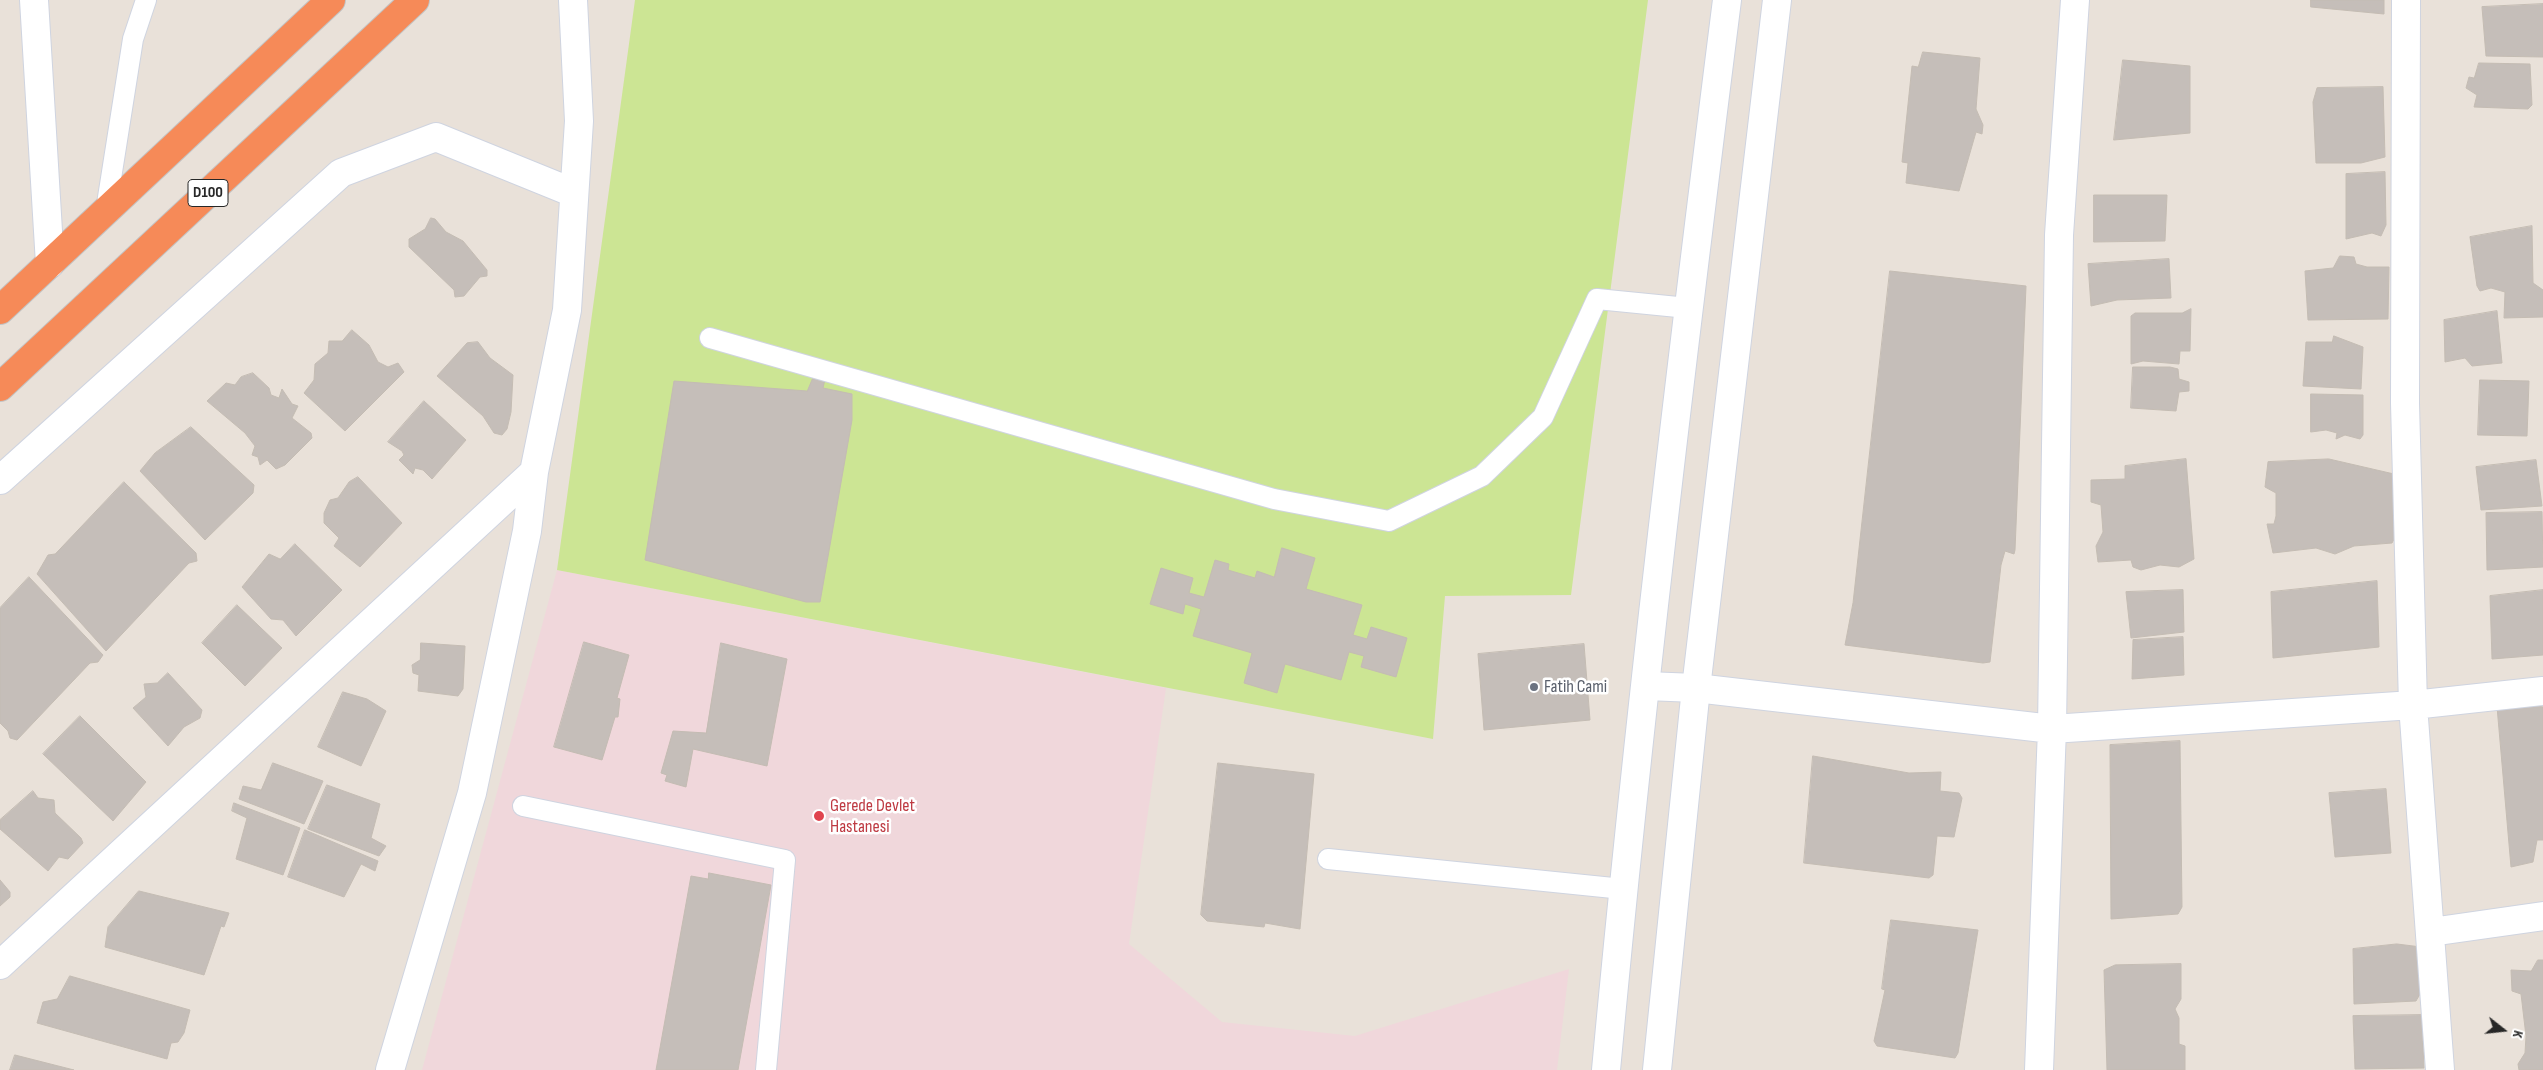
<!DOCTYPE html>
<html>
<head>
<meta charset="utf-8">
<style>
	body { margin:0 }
	#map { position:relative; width:2543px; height:1070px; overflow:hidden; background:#e9e1d9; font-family:"Sofia Sans Condensed",sans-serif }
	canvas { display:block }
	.north { position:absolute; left:2478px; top:1005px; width:50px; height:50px; -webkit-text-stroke:4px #fff; paint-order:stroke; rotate:106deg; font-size:14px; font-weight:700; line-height:20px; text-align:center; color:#272727 }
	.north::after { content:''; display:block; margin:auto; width:18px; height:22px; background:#272727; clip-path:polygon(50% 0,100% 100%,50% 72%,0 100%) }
</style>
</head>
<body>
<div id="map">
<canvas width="2543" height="1070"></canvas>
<div class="north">K</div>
</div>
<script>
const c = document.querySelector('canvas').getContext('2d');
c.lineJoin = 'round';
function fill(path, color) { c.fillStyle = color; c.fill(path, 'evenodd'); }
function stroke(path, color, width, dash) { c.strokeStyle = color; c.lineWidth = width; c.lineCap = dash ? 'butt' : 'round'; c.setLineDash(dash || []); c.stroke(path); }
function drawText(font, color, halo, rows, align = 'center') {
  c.font = font + ' "Sofia Sans Condensed",sans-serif'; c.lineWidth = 5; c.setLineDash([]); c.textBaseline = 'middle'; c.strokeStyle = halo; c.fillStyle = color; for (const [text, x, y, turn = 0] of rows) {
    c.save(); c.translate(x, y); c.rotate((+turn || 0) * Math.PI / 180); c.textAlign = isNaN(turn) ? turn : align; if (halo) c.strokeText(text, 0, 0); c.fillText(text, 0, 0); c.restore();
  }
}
fill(new Path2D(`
	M557,570l609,118 -37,256 93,78 133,14 214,-67 -12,101h-1135z`), '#f0d7db');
fill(new Path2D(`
	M635,0h1013l-77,595 -126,1 -12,143 -876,-169z`), '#cce594');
const building = new Path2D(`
	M2311,0h73v14l-73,-7z
	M2543,4v53l-57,-1 -4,-49z
	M1923,52l57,6 -4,51 7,16 -1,9 -6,-2 -17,59 -53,-8 2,-20 -6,-1 10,-96 6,1z
	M2123,60l67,6v67l-76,7z
	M2479,63l51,1 2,41 -4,4 -54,-2 3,-12 -11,-7 3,-11 5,1z
	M2383,87l2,70 -24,6h-45l-3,-61 4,-14z
	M2385,172l1,53 -5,11 -9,-3 -26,6v-65z
	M2094,195h73l-2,46 -71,1z
	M431,218l4,1 11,13 17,9 24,29v6l-7,1 -16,19 -9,1 -1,-7 -45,-43v-8l16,-10z
	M2532,226l1,57 10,7v27l-39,1 1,-26 -14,-4 -11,3 -3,-5 -7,-49z
	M2340,256l14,1 2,7 11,3h22l-1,52 -80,1 -3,-49 28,-3z
	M2169,259l2,39 -54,2 -26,6 -3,-42z
	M1890,271l136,15 -11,264 -1,4 -9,-3 -4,14 -11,97 -7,1 -138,-18 8,-42z
	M2191,309l-1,42h-10l-1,13 -36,-3 -12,3v-48l4,-3h47z
	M2497,311l5,52 -30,3 -7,-8 -20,4 -1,-42z
	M352,330l17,15 9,17 10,5 10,-4 6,9 -59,59 -41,-38 10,-13 1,-16 13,-11 1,-12h13z
	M2334,336l29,11 -2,42 -58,-3 3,-44h26z
	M478,342l12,16 23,17 -2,37 -4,17 -5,6 -8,-2 -11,-17 -46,-40 30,-33z
	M2133,367h37l8,2 1,10 10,3v9l-10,1 -3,19 -45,-3z
	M253,373l16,15 2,7 8,3 3,-9 10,15 6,2 -6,12 19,15 1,5 -27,27 -9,4 -9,-9 -7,5 -2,-8 -6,-2 3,-9 -10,-13 -38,-32 19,-18 9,2 6,-8z
	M814,376l11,3 -2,9 29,6v26l-32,182h-14l-161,-42 29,-179 133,10z
	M2480,380l49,1 -2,55 -49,-1z
	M2311,394l52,1v40l-3,4 -15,-4 -9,4 1,-6 -11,-3 -15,2z
	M424,401l42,39 -34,39 -9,-9 -8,-2 -2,6 -14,-14 5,-5 -2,-4 -14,-9z
	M191,427l63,58 -1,8 -48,47 -65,-69 15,-18z
	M2186,459l8,100 -15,8 -19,-2 -19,5 -8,-3 -2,-7 -33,2 -2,-16 7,-14 -2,-27 -10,-3v-22l34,-1v-13z
	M2329,459l65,15 2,62 -4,7 -38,3 -19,8 -19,-6 -43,5 -6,-29h7l2,-8v-23l-11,-6 3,-25z
	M2536,460l6,46 -61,4 -5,-43z
	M358,477l44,46 -42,44 -26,-21 5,-8 -15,-15v-10l6,-13 8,-2 11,-16z
	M124,482l72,71 1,8 -8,2 -83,88 -69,-77 11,-19 7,-1z
	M2542,512l1,55 -56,3 -1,-57z
	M295,544l47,46 -46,46 -13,-16 -12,-1 -29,-32 27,-33 11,5z
	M1282,548l33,10 -9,31 56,16 -9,30 14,4 4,-12 36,11 -11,39 -35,-10 3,-11 -15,-4 -8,28 -56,-16 -8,29 -33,-10 8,-30 -59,-17 8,-27 -16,-5 -2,10 -33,-10 11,-36 32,10 -4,15 15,4 11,-37 14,4 -1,6 27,8 2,-7 17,6z
	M29,577l74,78 -5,7 -8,1 -73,77 -7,-2 -2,-7 -8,-8v-115z
	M2377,581l2,66 -106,11 -2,-66z
	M2183,590l1,42 -53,6 -5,-46z
	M2543,590v65l-51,4 -2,-63z
	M237,605l45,43 -37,38 -43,-43z
	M2183,637l1,38 -52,4 1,-39z
	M584,642l45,13 -12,43 3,1 -2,18h-3l-13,43 -48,-13z
	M421,643l44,3 -2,43 -5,7 -40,-5 1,-16 -6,-2 -1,-8 8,-5z
	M721,643l66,16 -20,107 -74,-17 -7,38 -21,-6 2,-6 -6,-2 12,-42 33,2z
	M1584,644l6,76 -106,10 -6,-76z
	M168,673l34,37 -2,8 -16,9 -16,19 -35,-38 13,-11 -2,-13 13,-1z
	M2535,689l2,17 6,1v133h-6l-4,22 -22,5 -15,-172z
	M343,692l24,7 19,12 -25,55 -43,-19z
	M80,716l66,66 -33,39 -70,-67z
	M2180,741l2,166 -4,7 -67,5 -1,-174z
	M1813,756l96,17 32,-1 -1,19 19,2 3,5 -8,39 -17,-1 -4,39 -4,3 -125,-15z
	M273,763l50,18 -19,43 -65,-25 4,-13 18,4z
	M1218,763l96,11 -14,155 -35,-6 -1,4 -57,-6 -6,-6z
	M327,785l53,19 -9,34 15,8 -7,10 -71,-27z
	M2386,789l5,64 -56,4 -6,-64z
	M33,791l5,7 16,2 1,13 26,25 2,5 -15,16 -9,-2 -11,14 -48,-42v-9z
	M234,803l66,25 -17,47 -47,-16 11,-41 -15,-7z
	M305,830l73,31 -3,10 -14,-7 -17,33 -56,-20z
	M709,873l62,12 -33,185h-82l35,-194 17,3z
	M0,880l10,12v5l-10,9z
	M139,891l90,22 -5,14 -3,-1 -17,49 -99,-28 3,-20z
	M1891,920l87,10 -20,123 -3,5 -78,-12 -3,-5 11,-51 -3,-1z
	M2397,944l24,3 -1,47 -4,7 -62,3 -1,-55z
	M2538,960h5v110h-24l-1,-6 7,-11 1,-17 -5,-42 -9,-3 -1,-21 20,1z
	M2181,964v35l-6,10 4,9v26l6,2v24h-78l-3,-100 11,-5z
	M70,976l120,34 -6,23 -6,9 -7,1 -4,16 -130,-36 6,-21 14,-3z
	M2422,1015l2,53 -69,1 -2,-53z
	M15,1055l59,15h-64z`);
fill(building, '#c5beb9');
stroke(building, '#c4bcb3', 1);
const lane = new Path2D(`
	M106,210l27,-171 13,-39
	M710,338l564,161 115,22 93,-45 61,-59 54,-118 91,9
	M523,806l262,54 -19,210
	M1328,859l295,30`);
const street = new Path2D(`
	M34,0l16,264
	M2406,0l-1,403 8,302 27,365
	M0,480l341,-307 95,-36 138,56
	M1646,686l50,2 356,41 361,-24 130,-14
	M2431,932l112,-16
	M0,965l534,-493
	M390,1070l82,-277 55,-262 7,-59 33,-162 12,-189 -6,-121
	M2039,1070l13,-341 7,-494 16,-235`);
const secondary = new Path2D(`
	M1606,1070c33,-357 76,-714 121,-1070
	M1657,1070l39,-382 81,-688`);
const highway = new Path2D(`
	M0,310l331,-310
	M0,387l415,-387`);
stroke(lane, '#cfd4e0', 22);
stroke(street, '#cfd4e0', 30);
stroke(secondary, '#cfd4e0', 30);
stroke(highway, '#c3c3c3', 30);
stroke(lane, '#fff', 20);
stroke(street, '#fff', 28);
stroke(secondary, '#fff', 28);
stroke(highway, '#f68a58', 28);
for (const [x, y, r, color] of [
	[1534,687,5,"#6b7280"],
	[819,816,6,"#e0444e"]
]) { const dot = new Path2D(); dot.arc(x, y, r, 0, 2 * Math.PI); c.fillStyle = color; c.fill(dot); stroke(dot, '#fff', 2); }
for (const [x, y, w] of [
	[208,193,40]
]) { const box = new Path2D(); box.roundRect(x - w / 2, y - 13.5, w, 27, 4); c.fillStyle = '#fff'; c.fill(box); stroke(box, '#272727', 1); }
drawText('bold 16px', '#272727', null, [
	["D100",208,193]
]);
drawText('18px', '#5b616d', '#fff', [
	["Fatih Cami",1544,687]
], 'left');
drawText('18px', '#be3a42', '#fff', [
	["Gerede Devlet",830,806],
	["Hastanesi",830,827]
], 'left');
</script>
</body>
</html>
